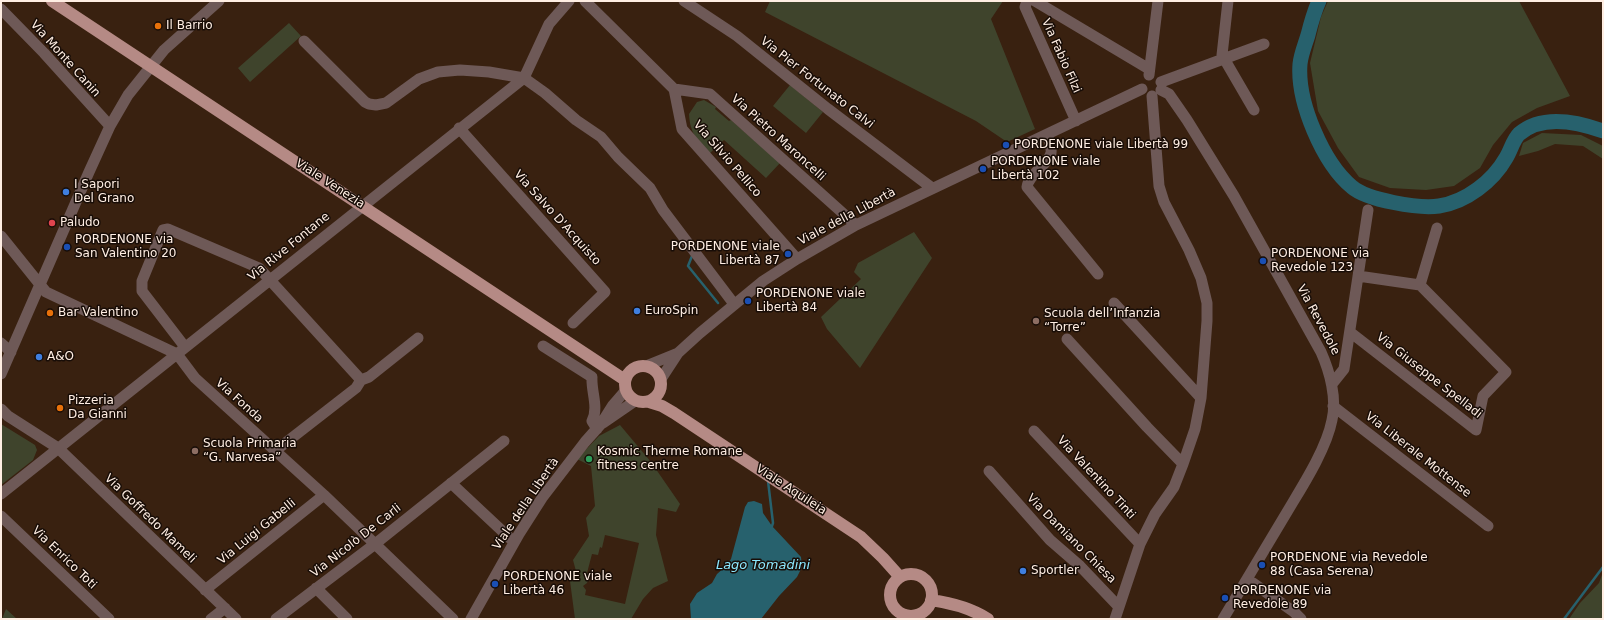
<!DOCTYPE html>
<html>
<head>
<meta charset="utf-8">
<style>
	body { margin:0 }
	#map { position:relative; width:1604px; height:620px; overflow:hidden; background:#392110; font-family:"DejaVu Sans",sans-serif }
	canvas { display:block }
	.frame { position:absolute; inset:0; border:2px solid #ffeee3; pointer-events:none }
</style>
</head>
<body>
<div id="map">
<canvas width="1604" height="620"></canvas>
<div class="frame"></div>
</div>
<script>
const c = document.querySelector('canvas').getContext('2d');
c.lineJoin = 'round';
function fill(path, color) { c.fillStyle = color; c.fill(path, 'evenodd'); }
function stroke(path, color, width, dash) { c.strokeStyle = color; c.lineWidth = width; c.lineCap = dash ? 'butt' : 'round'; c.setLineDash(dash || []); c.stroke(path); }
function drawText(font, color, halo, rows, align = 'center') {
  c.font = font + ' "DejaVu Sans",sans-serif'; c.lineWidth = 3; c.setLineDash([]); c.textBaseline = 'middle'; c.strokeStyle = halo; c.fillStyle = color; for (const [text, x, y, turn = 0] of rows) {
    c.save(); c.translate(x, y); c.rotate((+turn || 0) * Math.PI / 180); c.textAlign = isNaN(turn) ? turn : align; if (halo) c.strokeText(text, 0, 0); c.fillText(text, 0, 0); c.restore();
  }
}
fill(new Path2D(`
	M770,1h233l-12,18 44,110 -28,13 -31,-21 -211,-109z
	M1328,1h191l51,95 -33,12 -25,14 -19,23 -13,23 -26,18 -28,4 -36,-2 -31,-11 -21,-29 -20,-37 -8,-48 11,-46z
	M289,23l12,13 -51,46 -12,-14z
	M790,85l33,27 -17,21 -33,-27z
	M704,100l12,7 -1,2 14,12 2,-1 49,43 -14,15 -42,-38 -14,13c-13,-12 -20,-20 -21,-39l8,-12z
	M1542,133l39,2 22,11v13l-20,-13 -28,-2 -17,7 -19,5 4,-13z
	M914,232l18,26 -72,110 -33,-39 -6,-12 40,-38 -7,-7 4,-9z
	M1,424l34,21 2,5 -4,10 -32,25z
	M620,425l31,37 29,42 -4,8 -18,-4 -2,27 12,46 -15,7 -10,11 -12,20h-56l-5,-38 7,-6 -4,-15 16,-24 -3,-18 9,-12 -4,-40 -14,-7 22,-23zM605,535l34,8 -14,61 -40,-9 1,-5 -3,-4 4,-3 3,-9 -3,-1 5,-19 6,1 2,-8 2,1z
	M1603,572v47h-34l11,-16 19,-20z
	M6,609l11,10h-15z`), '#3f442c');
fill(new Path2D(`
	M754,501l8,3 1,9 9,13 29,31 1,10 -5,10 -18,19 -18,23h-70l-1,-15 7,-11 15,-10 5,-9 8,-7 6,-8 14,-52 3,-5z`), '#27616d');
stroke(new Path2D(`
	M692,256l-4,10 30,37
	M768,481l5,42 -2,6
	M1564,619l39,-52`), '#27616d', 2.5);
stroke(new Path2D(`
	M1319,1c-5,11 -8,22 -11,34 -3,10 -7,19 -8,29 -3,38 23,99 52,123 15,13 67,22 87,19 27,-4 54,-25 67,-48 5,-8 7,-18 13,-24 23,-20 59,-12 84,-3`), '#27616d', 15);
stroke(new Path2D(`
	M585,1l89,88 8,40 115,130
	M684,1l53,35 91,73 104,79
	M1027,1l-2,6 51,114
	M1035,1l114,68
	M1228,1l-6,54 32,55
	M1,9l43,44 66,73
	M304,41l61,61 4,2 7,1 10,-2 33,-24 19,-7 22,-2 29,2 35,6 21,15 31,27 25,17 17,20 32,31 13,22 71,94
	M1149,75l9,-74
	M1161,82l103,-38
	M674,89l36,5 146,131
	M1161,90l8,4 18,26 47,76 87,156c9,20 16,47 11,68 -5,26 -25,59 -39,82 -23,39 -47,78 -70,117
	M459,128l146,164 -32,31
	M1047,135c2,5 5,12 4,18 -4,14 -22,20 -24,34l71,87
	M1,236l45,56 131,62 18,24 129,117 129,124
	M1420,285l17,-57
	M1114,303l87,95
	M1350,332l126,98 7,-34 23,-24 -86,-87 -62,-9
	M1067,339l80,88 36,37
	M1,343l10,9
	M543,346l49,31c-1,15 7,30 0,44l5,8
	M185,347l-43,-56v-10l18,-44 3,-7 5,-1 91,39 102,112 8,-3 49,-39
	M646,366l32,-13
	M1,374l88,-202 21,-46 18,-31 36,-45 55,-49
	M661,379l17,-26 22,-20 63,-52 34,-22 59,-34 286,-136
	M1332,384l12,-15 24,-159
	M1333,406l155,120
	M1,409l7,7 50,32 178,171
	M603,423l32,-22
	M1034,431l106,113
	M275,451l81,-63 5,-8
	M989,471l61,69 30,26 39,41
	M451,483l63,59
	M1,494l523,-416 25,-54 20,-23
	M1,516l108,103
	M1246,581l7,2 41,29 7,7
	M316,588l31,31
	M205,590l119,-95
	M913,616v3
	M211,619l14,-11
	M276,619l99,-75 129,-103
	M471,619l48,-85 23,-36 43,-56 16,-18 12,-19 13,-15
	M1115,619l25,-75 15,-30 19,-27 9,-23 12,-35 6,-31 6,-77v-18l-6,-25 -12,-28 -25,-48 -5,-16 -7,-90`), '#6e5957', 11);
stroke(new Path2D(`
	M52,1l573,379
	M625 384a18 18 0 1 1 36 0a18 18 0 1 1-36 0Z
	M649,402l13,4 12,7 187,124 22,21 17,19
	M890 595a21 21 0 1 1 42 0a21 21 0 1 1-42 0Z
	M931,600c21,3 40,8 57,19`), '#b58a85', 12);
for (const [x, y, r, color] of [
	[158,26,4,"#e8710a"],
	[1006,145,4,"#1a4fb4"],
	[983,169,4,"#1a4fb4"],
	[66,192,4,"#3f7fe0"],
	[52,223,4,"#e0444e"],
	[67,247,4,"#1a4fb4"],
	[788,254,4,"#1a4fb4"],
	[1263,261,4,"#1a4fb4"],
	[748,301,4,"#1a4fb4"],
	[637,311,4,"#3f7fe0"],
	[50,313,4,"#e8710a"],
	[1036,321,4,"#8d6e63"],
	[39,357,4,"#3f7fe0"],
	[60,408,4,"#e8710a"],
	[195,451,4,"#8d6e63"],
	[589,459,4,"#2e9e5b"],
	[1262,565,4,"#1a4fb4"],
	[1023,571,4,"#3f7fe0"],
	[495,584,4,"#1a4fb4"],
	[1225,598,4,"#1a4fb4"]
]) { const dot = new Path2D(); dot.arc(x, y, r, 0, 2 * Math.PI); c.fillStyle = color; c.fill(dot); stroke(dot, '#180d07', 1.5); }
drawText('12px', '#ffeee3', '#180d07', [
	["Il Barrio",166,26],
	["PORDENONE viale Libertà 99",1014,145],
	["PORDENONE viale",991,162],
	["Libertà 102",991,176],
	["I Sapori",74,185],
	["Del Grano",74,199],
	["Paludo",60,223],
	["PORDENONE via",75,240],
	["San Valentino 20",75,254],
	["PORDENONE viale",780,247,"right"],
	["Libertà 87",780,261,"right"],
	["PORDENONE via",1271,254],
	["Revedole 123",1271,268],
	["PORDENONE viale",756,294],
	["Libertà 84",756,308],
	["EuroSpin",645,311],
	["Bar Valentino",58,313],
	["Scuola dell’Infanzia",1044,314],
	["“Torre”",1044,328],
	["A&O",47,357],
	["Pizzeria",68,401],
	["Da Gianni",68,415],
	["Scuola Primaria",203,444],
	["“G. Narvesa”",203,458],
	["Kosmic Therme Romane",597,452],
	["fitness centre",597,466],
	["PORDENONE via Revedole",1270,558],
	["88 (Casa Serena)",1270,572],
	["Sportler",1031,571],
	["PORDENONE viale",503,577],
	["Libertà 46",503,591],
	["PORDENONE via",1233,591],
	["Revedole 89",1233,605]
], 'left');
drawText('12px', '#ffeee3', '#180d07', [
	["Via Fabio Filzi",1061,56,66],
	["Via Monte Canin",65,59,48],
	["Via Pier Fortunato Calvi",817,83,38],
	["Via Pietro Maroncelli",778,138,42],
	["Via Silvio Pellico",727,159,49],
	["Viale Venezia",330,184,33],
	["Viale della Libertà",847,217,-28],
	["Via Salvo D'Acquisto",557,218,48],
	["Via Rive Fontane",289,247,-39],
	["Via Revedole",1318,320,62],
	["Via Giuseppe Spelladi",1429,376,38],
	["Via Fonda",239,401,42],
	["Via Liberale Mottense",1418,455,38],
	["Via Valentino Tinti",1096,478,47],
	["Viale Aquileia",791,490,33],
	["Viale della Libertà",526,504,-56],
	["Via Goffredo Mameli",150,519,44],
	["Via Luigi Gabelli",257,532,-39],
	["Via Damiano Chiesa",1071,539,45],
	["Via Nicolò De Carli",356,541,-38],
	["Via Enrico Toti",64,558,44]
]);
drawText('italic 13px', '#8ce8fe', '#180d07', [
	["Lago Tomadini",763,566]
]);
</script>
</body>
</html>
